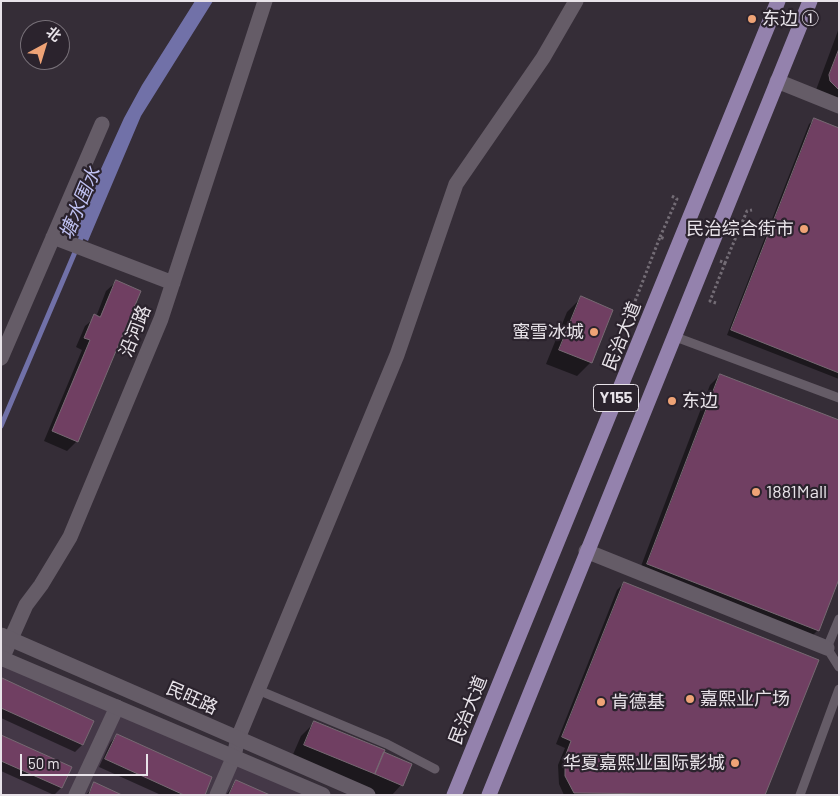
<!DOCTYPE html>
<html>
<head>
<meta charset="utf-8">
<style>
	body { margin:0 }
	#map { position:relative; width:840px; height:796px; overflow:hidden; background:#352d37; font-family:Barlow,"Noto Sans SC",sans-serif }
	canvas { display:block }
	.frame { position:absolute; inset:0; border:2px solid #e8e3e9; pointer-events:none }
	.north { position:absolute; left:20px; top:20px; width:50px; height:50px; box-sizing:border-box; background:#2b232d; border:1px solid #777078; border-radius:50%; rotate:39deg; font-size:14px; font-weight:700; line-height:20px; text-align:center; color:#e8e3e9 }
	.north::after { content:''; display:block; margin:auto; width:18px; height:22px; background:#efa376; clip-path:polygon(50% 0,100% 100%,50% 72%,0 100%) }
	.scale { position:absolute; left:20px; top:754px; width:128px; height:22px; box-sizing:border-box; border:2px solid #e8e3e9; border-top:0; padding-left:6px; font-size:15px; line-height:18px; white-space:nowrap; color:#e8e3e9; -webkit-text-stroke:4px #2b232d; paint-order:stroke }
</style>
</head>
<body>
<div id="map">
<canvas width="840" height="796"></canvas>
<div class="frame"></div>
<div class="north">北</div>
<div class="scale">50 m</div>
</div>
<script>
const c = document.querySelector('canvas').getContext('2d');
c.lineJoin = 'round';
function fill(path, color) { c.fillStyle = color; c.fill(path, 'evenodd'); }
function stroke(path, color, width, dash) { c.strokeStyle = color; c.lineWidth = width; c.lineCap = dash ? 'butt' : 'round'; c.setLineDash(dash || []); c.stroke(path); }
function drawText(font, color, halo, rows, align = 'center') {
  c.font = font + ' Barlow,"Noto Sans SC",sans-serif'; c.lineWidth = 4.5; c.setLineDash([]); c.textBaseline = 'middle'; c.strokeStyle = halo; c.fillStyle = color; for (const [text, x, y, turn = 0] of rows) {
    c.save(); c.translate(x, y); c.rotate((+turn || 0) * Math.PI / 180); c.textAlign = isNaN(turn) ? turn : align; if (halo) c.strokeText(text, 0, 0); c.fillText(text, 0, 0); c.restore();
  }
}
fill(new Path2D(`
	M1,665l307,130h-307z`), '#443847');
fill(new Path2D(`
	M195,1h18l-72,115 -53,125 -16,-8 52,-115 18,-33z`), '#7171a8');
fill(new Path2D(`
	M839,28v81l-23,-19z
	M814,120l25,10v249l-112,-44 82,-211z
	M116,282l-39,159 -10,10 -23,-10 38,-91 -6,-3 9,-21 11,-9 10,-26z
	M581,298l31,12 -21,52 -14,14 -31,-12 21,-52z
	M720,375l98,255 -10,10 -170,-66 72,-189z
	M624,583l140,212h-200l-5,-11 -1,-19 7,-17 -9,-4 61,-154z
	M1,680l91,41 -10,24 -7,7 -74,-34z
	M315,722l95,43 -9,20 -9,10h-15l-86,-36 10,-23z
	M117,735l86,60h-42l-62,-28 11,-24z
	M1,737l60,51 -7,7 -53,-24z
	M236,781l31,14h-41z
	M95,784l24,11h-33z`), '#0007');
stroke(new Path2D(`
	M1,426l83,-195`), '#7171a8', 5);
const building = new Path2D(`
	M839,49v41l-9,-9 -1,-6z
	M814,118l25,10v245l-108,-43z
	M116,280l25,11 -63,151 -26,-11 38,-91 -6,-2 10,-24 6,3z
	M581,296l32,14 -21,53 -33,-13z
	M720,374l119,46v159l-20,52 -172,-67z
	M624,582l195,78 -54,135 -191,-2 -9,-17v-19l6,-16 -9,-4z
	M2,678l92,43 -11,24 -82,-37z
	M314,721l71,29 -10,24 -71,-29z
	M117,734l95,43 -7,18h-21l-79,-36z
	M1,735l71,32 -10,21 -61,-27z
	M384,752l28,12 -9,22 -28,-12z
	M236,780l34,15h-41z
	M94,782l28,13h-33z`);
fill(building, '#703f62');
stroke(building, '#766972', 1);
stroke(new Path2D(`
	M660,237l17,-38 -7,-4
	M720,261l5,2 22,-52 5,-1
	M716,303l-6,-2 15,-38
	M625,318l7,-9 28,-72 5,2`), '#736c75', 3, [2.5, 2.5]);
stroke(new Path2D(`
	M673,336l166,62
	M839,619l-12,29 12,19
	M258,690l129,54 48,25
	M800,795l39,-106`), '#655c67', 9);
stroke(new Path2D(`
	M777,81l62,25
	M53,237l120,46
	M1,358l101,-234
	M586,551l241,97
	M2,659l24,-54 15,-20 29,-48 91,-218 104,-318
	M76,795l41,-88
	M217,795l17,-39 4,-18 159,-383 59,-171 87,-126 33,-57`), '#655c67', 15);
stroke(new Path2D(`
	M1,635l367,160
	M1,658l322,137`), '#655c67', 15);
stroke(new Path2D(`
	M454,795l324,-794
	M489,795l321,-794`), '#9482ad', 15);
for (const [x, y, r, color] of [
	[752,19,5,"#efa376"],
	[804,229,5,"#efa376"],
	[594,332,5,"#efa376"],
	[672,401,5,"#efa376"],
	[756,492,5,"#efa376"],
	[690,699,5,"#efa376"],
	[601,702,5,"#efa376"],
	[735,763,5,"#efa376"]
]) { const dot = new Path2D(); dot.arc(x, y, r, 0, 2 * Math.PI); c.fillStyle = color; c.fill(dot); stroke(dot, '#2b232d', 2); }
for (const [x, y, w] of [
	[616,398,45]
]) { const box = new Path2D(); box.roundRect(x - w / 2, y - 13.5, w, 27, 4); c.fillStyle = '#2b232d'; c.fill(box); stroke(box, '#e8e3e9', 1); }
drawText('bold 16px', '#e8e3e9', null, [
	["Y155",616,398]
]);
drawText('18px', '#e8e3e9', '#2b232d', [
	["东边 ①",762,19],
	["民治综合街市",794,229,"right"],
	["蜜雪冰城",584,332,"right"],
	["东边",682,401],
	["1881Mall",766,492],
	["嘉熙业广场",700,699],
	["肯德基",611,702],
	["华夏嘉熙业国际影城",725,763,"right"]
], 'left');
drawText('18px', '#e8e3e9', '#2b232d', [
	["沿河路",135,331,-68],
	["民治大道",622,336,-68],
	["民旺路",192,698,24],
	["民治大道",468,710,-68]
]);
drawText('italic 19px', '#c0c2f3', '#2b232d', [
	["塘水围水",80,203,-67]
]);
</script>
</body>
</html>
